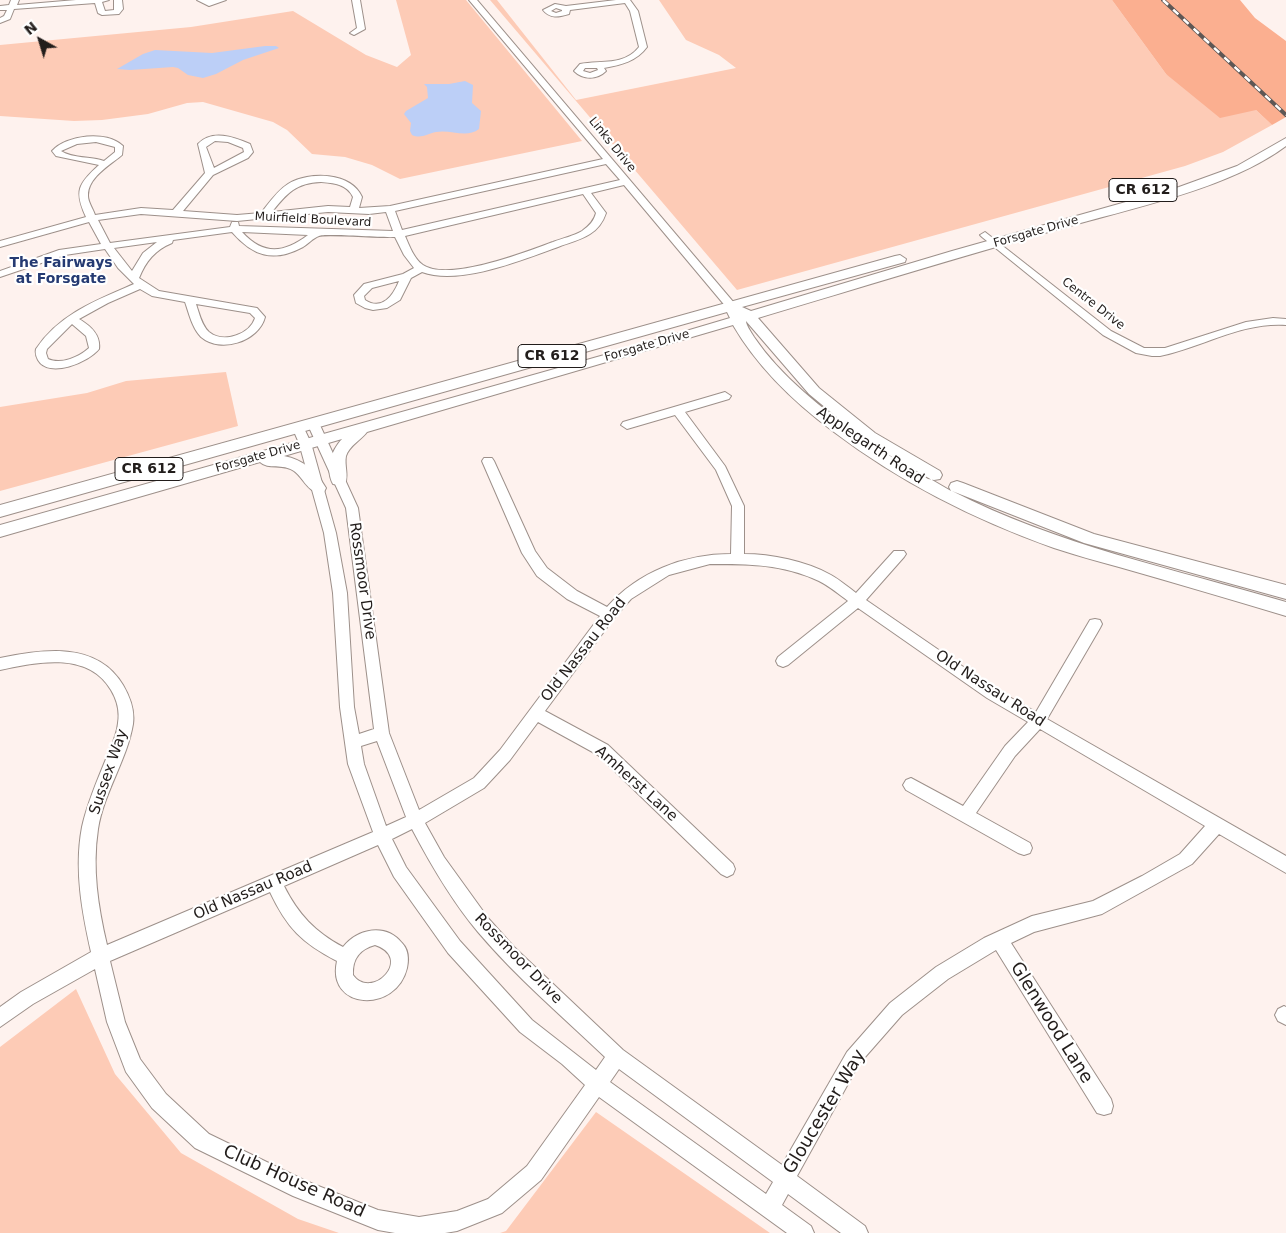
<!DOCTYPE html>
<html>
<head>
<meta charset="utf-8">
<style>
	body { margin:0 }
	#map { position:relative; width:1286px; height:1233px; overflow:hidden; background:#fef2ee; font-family:"DejaVu Sans",sans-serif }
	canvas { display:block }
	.north { position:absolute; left:15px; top:15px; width:50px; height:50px; -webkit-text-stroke:4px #fff; paint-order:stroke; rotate:321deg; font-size:14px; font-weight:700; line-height:20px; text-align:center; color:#221d1b }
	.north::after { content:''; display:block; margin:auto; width:18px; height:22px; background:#221d1b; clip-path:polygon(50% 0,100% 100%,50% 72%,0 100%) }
</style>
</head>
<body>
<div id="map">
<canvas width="1286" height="1233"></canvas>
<div class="north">N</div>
</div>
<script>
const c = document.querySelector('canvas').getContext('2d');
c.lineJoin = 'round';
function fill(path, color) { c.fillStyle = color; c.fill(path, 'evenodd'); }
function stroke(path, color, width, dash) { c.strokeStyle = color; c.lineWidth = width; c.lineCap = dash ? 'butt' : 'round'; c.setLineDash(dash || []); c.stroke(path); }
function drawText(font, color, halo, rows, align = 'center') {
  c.font = font + ' "DejaVu Sans",sans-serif'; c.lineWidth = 4.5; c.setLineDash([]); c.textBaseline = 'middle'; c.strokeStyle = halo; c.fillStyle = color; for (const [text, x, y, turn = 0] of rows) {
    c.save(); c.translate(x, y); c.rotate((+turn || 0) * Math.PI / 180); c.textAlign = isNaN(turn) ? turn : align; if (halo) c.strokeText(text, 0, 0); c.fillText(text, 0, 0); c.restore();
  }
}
fill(new Path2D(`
	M396,0h70l116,141 -182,38 -28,-14 -27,-8 -33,-3 -25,-24 -14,-8 -70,-20 -16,1 -39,11 -46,6 -28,1 -74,-5v-71l191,-18 102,-16 73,44 31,12 14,-12z
	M490,0h7l79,100 160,-32 -17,-13 -33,-15 -27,-40h453l54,74 90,36 16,15 -49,27 -38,14 -448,124z
	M226,372l12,54 -238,65v-84l87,-14 39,-12z
	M76,989l39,85 66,79 117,66 41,14h-339v-186z
	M596,1112l174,121h-270l6,-2z`), '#fdcbb6');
fill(new Path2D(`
	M1112,0h128l15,18 31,23v76l-14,8 -16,-15 -36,8 -54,-44z`), '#fbaf90');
fill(new Path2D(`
	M265,46h11l3,2 -36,12 -27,14 -13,4 -15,-3 -10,-7 -5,-1 -43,3 -13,-1 26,-15 12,-4 57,3z
	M465,81l8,4 -1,18 9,8 -2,18c-13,10 -28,0 -43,3 -9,2 -15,7 -24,3l-2,-4 1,-8 -7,-9 2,-3 22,-13 -1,-11 -3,-3h25z`), '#bccff7');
const minor = new Path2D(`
	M11,0h8l-2,5 59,-5h33l-7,2 3,9 9,-1v-10h8l1,9 -4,5 -17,1 -4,-2 -3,-10 -81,6 -4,10 -10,4v-5l4,-2 3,-6h-7v-4l9,-1z
	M197,0h29l-17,6z
	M352,0h8l5,29 -11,6 -4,-2 7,-5z
	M469,0h8l258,304 1,2 -1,2h-8l-103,-123 -33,8 15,20c-3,9 -8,16 -16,21 -9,6 -22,9 -32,13 -36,13 -99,39 -136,25l-11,6 -11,22 -13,8 -14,2 -8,-2 -9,-5 -2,-8 10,-11 39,-10 11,-6 -10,-13 -9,-18c-13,1 -70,-4 -76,-1 -6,2 -11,8 -16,11 -30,16 -50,9 -71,-15l-59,8 -1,3c-17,7 -26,18 -33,35l20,13 98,17 8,9c-6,24 -44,37 -64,20 -9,-9 -12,-24 -16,-35l-33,-6 -12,-7 -32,14 -29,16c12,7 22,16 20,30 -10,13 -50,30 -61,11 -2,-4 -3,-7 -2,-11 23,-35 61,-49 98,-65l-16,-16 -13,-19 -40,6 -65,22v-6l59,-21 42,-6 -12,-22 -89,25v-6l86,-24c-12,-26 -8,-33 13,-52l-43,-9 -4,-5c14,-16 55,-21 71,-5l-1,9c-12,10 -35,23 -34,41 0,6 5,13 7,19l46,-7 32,2 32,-37 -7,-29c14,-15 36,-7 52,0l3,8 -5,6 -35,17 -30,36 54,4 24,-2c8,-10 16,-22 27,-29 21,-13 63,-12 74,13l-3,11 31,-2 213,-47zM215,141l13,1 15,6 1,4 -30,16 -8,-21zM96,142l19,5v5l-11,9c-13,-5 -31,-2 -43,-10l16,-7zM606,164l14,16 -218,50 -7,-19zM321,182c12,1 26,2 32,15l-3,10 -22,-1 -56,6c15,-19 24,-29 49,-30zM583,194l13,19c-2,8 -7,13 -14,18 -8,5 -19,7 -29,11 -27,10 -104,40 -130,23 -9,-6 -14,-20 -18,-29zM328,212l41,2 17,-2 7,19 -154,-5 -1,-4h-6l-2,5 -120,16 -12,-23 43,-6 96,7zM242,232l66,3c-24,18 -44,21 -66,-3zM157,242l-14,11 -11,18 -18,-23zM399,281c-6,15 -17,30 -34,19l-1,-4 8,-8zM196,304l54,9 5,5c-5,16 -31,26 -46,14 -7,-6 -10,-19 -13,-28zM72,324l14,12 3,12c-10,9 -28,17 -41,11l-2,-6 1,-4z
	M616,0h14l8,11 9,36c-10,14 -26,18 -43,21l2,3c-9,9 -23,9 -32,0l6,-7c21,-4 44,2 59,-17l-9,-36 -5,-8 -55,7 -1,4c-10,3 -19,5 -26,-4l12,-6 11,2zM556,8l6,2v1l-6,2 -5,-2zM585,68h12l1,2 -8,3 -7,-2z
	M985,232l126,99 33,17h21l81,-26 27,-4 13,1v6c-45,-3 -83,22 -126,31h-8l-16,-3 -33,-18 -121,-98 -2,-2z
	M725,392l6,4 -2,3 -44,13 40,54 19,40v48c27,0 62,7 87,21 9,5 17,12 25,18l38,-42h10l2,3 -2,3 -38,43 131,90 39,22 54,-92 5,-1 5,1 2,4 -2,4 -53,91 239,137v17l-67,-39 -27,30 -90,50 -68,18 -23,11 100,156 2,7 -2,7 -7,2 -7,-2 -101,-163 -48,29 -46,36 -43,49 -62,112 68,50 3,7h-27l-53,-39 -6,11 29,21 3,7h-27l-188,-136 -58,83 -39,33 -45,18 -12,2h-50l-17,-3 -85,-34 -98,-48 -43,-40 -26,-36 -19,-50 -12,-53 -62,35 -33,23v-20l21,-15 70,-40c-9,-40 -17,-83 -9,-125 5,-23 15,-46 24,-68 5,-12 11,-24 12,-36 2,-12 -1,-23 -7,-33 -23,-39 -74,-28 -111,-20v-12c43,-9 97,-17 123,27 7,12 12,25 10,39 -6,36 -29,68 -35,105 -6,39 0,78 9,116l266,-113 -25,-68 -8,-57 -7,-114 -9,-60 -25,-90 -7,-16 2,-3h8l9,19 25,90 11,60 7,114 5,27 15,-5 -28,-221 -39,-85 2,-3 4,-1 6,4 39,85 31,225 30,77 55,-32 26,-28 100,-134 -33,-17 -30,-23 -15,-23 -40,-92 2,-3h8l2,3 41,90 12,17 30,23 30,16c31,-35 77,-53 124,-53l1,-48 -16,-36 -41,-55 -48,14 -6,-4 2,-3zM710,564c40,0 72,0 109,17 10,5 20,13 29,20l-70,56 -2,4 2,4 5,2 5,-2 70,-57 129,90 41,24 -23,24 -42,60 -52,-28 -5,2 -3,5 3,5 112,63 6,2 6,-2 2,-5 -2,-5 -54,-30 39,-57 25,-27 165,97 -25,28 -38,22 -49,25 -61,15 -48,22 -48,29 -46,36 -43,49 -65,113 -159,-115 -109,-103 -26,-29 -44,-61 -19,-34 59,-35 26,-28 28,-38 60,33 123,119 6,3 6,-3 2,-5 -2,-5 -125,-119 -63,-34 69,-93 17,-19 38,-24zM377,741l29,76 -20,9 -22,-62 -3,-18zM412,829c19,36 40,72 66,103 38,45 84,84 127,125l-9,13 -64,-50 -72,-79 -54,-74 -14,-28zM378,845l16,32 54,76 72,79 42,32 23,21 -58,81 -39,33 -31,12 -38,6 -41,-7 -72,-29 -97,-47 -43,-40 -26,-35 -15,-37 -15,-61 160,-69c17,36 32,51 67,69 -11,49 59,53 70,7 2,-9 1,-19 -5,-25 -16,-20 -44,-15 -59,4 -28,-15 -45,-33 -59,-61zM375,945c39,13 -3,56 -22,30 -1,-16 7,-26 22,-30zM619,1069l154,113 -7,12 -156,-112z
	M1284,1006l2,1v18l-8,-4 -3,-6 3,-6z`);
const major = new Path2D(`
	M1286,138v8c-57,43 -158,63 -227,83 -100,28 -201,59 -301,89l61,70 56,45 65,38 2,4 -2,4 -6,1 -6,-1 -51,-31 74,43 -2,-4 2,-4 6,-2 6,2 131,51 192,51v14l-202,-56 -132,-52c105,54 222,78 334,111v14c-56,-17 -111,-33 -167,-49 -22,-6 -44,-12 -65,-19 -79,-28 -154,-66 -220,-116 -39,-29 -76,-64 -101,-107l-366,107c-6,8 -18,14 -21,24 -2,9 3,20 -1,28l-6,1 -6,-1c-8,-15 -2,-33 9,-45l-58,17c20,4 32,15 42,32l-2,4c-15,4 -20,-14 -30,-21 -11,-8 -26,-1 -34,-9l-260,75v-12l622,-175 108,-32 -3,-6 -727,205v-12l895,-249 5,-1 6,4 -1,3 -163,45 9,4 201,-60 227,-64 58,-21zM746,321l63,73 52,43c-39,-29 -79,-59 -107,-100 -3,-5 -8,-12 -8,-16z`);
stroke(minor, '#9d908a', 2);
stroke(major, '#9d908a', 2);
fill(minor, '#fff');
fill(major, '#fff');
const rail = new Path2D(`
	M1163,0l123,115`);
stroke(rail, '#5e5755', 4);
stroke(rail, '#fff', 2.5, [7]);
drawText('12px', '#221d1b', '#fff', [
	["Links Drive",612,145,51],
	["Muirfield Boulevard",313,220,3],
	["Forsgate Drive",1036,232,-16],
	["Centre Drive",1093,304,38],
	["Forsgate Drive",647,346,-16],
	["Forsgate Drive",258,457,-16]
]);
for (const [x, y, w] of [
	[1143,190,68],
	[552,356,68],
	[149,469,68]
]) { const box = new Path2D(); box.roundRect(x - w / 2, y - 11.5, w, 23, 4); c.fillStyle = '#fff'; c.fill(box); stroke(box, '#221d1b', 1); }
drawText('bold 14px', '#221d1b', null, [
	["CR 612",1143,190],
	["CR 612",552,356],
	["CR 612",149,469]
]);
drawText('bold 14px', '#253a72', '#fff', [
	["The Fairways",61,263],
	["at Forsgate",61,279]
]);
drawText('15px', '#221d1b', '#fff', [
	["Applegarth Road",870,446,34],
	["Rossmoor Drive",362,581,82],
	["Old Nassau Road",584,650,-52],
	["Old Nassau Road",990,689,33],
	["Sussex Way",109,772,-71],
	["Amherst Lane",636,784,42],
	["Old Nassau Road",253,891,-23],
	["Rossmoor Drive",518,959,46]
]);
drawText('18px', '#221d1b', '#fff', [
	["Glenwood Lane",1051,1023,58],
	["Gloucester Way",825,1112,-59],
	["Club House Road",294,1182,24]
]);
</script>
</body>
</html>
